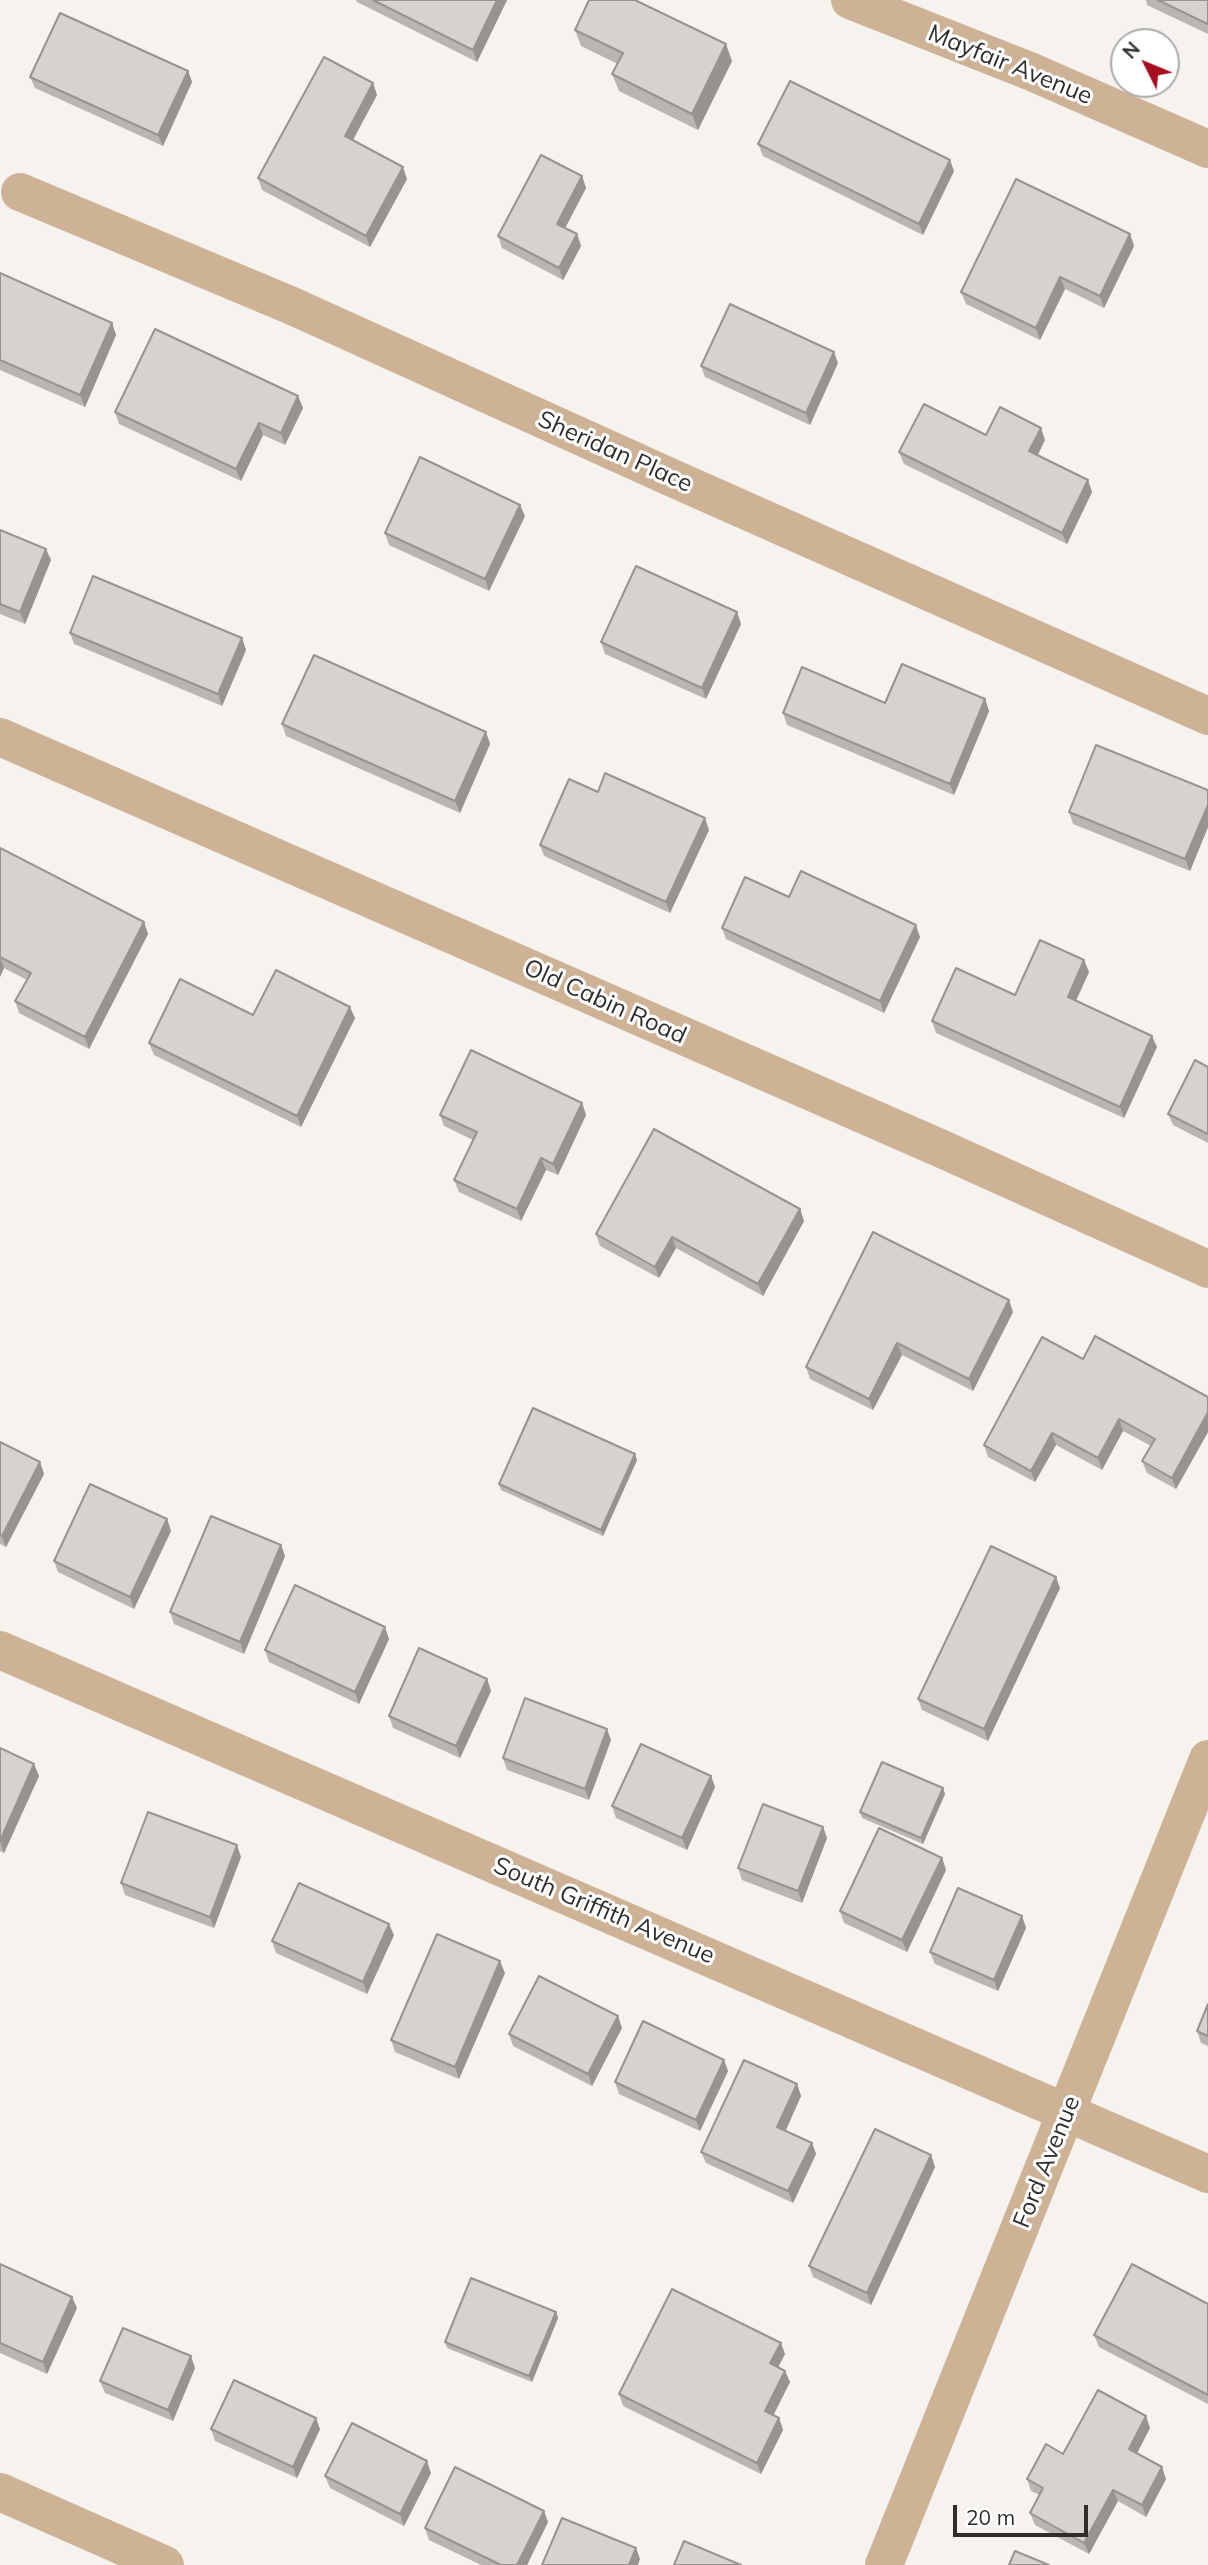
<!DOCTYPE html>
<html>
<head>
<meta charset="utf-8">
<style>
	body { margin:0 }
	#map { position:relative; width:1208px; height:2565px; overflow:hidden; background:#f6f3ef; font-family:Mulish,sans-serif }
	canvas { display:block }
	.north { position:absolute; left:1110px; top:28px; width:70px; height:70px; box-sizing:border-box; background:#fff; border:2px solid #acabab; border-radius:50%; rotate:313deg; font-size:19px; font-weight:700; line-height:28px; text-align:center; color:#2f2e2d }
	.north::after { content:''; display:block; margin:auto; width:24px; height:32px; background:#a70f20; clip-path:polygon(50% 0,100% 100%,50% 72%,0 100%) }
	.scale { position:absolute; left:953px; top:2505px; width:135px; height:32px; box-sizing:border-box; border:4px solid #2f2e2d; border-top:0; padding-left:9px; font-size:21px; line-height:24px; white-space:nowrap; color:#2f2e2d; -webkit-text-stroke:5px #fff; paint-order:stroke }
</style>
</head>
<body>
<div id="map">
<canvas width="1208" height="2565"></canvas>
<div class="north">N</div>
<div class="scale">20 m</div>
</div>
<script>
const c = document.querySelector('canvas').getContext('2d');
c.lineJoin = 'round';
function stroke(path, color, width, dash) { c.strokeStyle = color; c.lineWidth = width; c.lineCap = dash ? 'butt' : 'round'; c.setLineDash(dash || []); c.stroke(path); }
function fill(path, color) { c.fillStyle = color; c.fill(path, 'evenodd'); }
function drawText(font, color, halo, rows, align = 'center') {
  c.font = font + ' Mulish,sans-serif'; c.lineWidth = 6; c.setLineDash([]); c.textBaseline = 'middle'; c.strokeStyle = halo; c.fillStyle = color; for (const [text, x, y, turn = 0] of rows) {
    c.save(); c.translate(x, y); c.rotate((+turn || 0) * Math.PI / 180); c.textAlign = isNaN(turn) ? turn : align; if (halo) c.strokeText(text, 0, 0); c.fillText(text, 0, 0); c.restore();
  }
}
stroke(new Path2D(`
	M850,0l182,72 176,77
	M20,192l270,113 380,172 538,239
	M0,737l942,412 266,120
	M0,1650l1208,524
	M0,2492l165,73`), '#ceb296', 38);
stroke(new Path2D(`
	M884,2565l324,-806`), '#ceb296', 38);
fill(new Path2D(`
	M356,0h151l-30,62 -120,-60z
	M1146,0h62v34l-61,-29z
	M575,30l157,31 -34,69 -79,-39 -7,-17 6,-10 -37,-18z
	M188,71l4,11 -29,64 -128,-58 -5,-11z
	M373,83l4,12 -24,45 54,39 -37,68 -108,-57 -4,-12z
	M758,144l196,27 -31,64 -160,-79z
	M582,176l4,12 -21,40 12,6 4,12 -18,34 -61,-32 -4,-12z
	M1130,234l4,12 -30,62 -39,-19 -25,51 -74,-36 -5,-12z
	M0,273l112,50 4,12 -31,72 -85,-37z
	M838,363l-28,62 -105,-48 -4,-11z
	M298,396l5,12 -18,37 -22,-10 -22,46 -122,-57 -4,-12z
	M986,435l59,5 -8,15 51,25 4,12 -25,52 -163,-80 -5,-12z
	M525,516l-36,75 -100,-46 -4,-12z
	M0,530l51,30 -26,64 -25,-10z
	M737,612l4,12 -35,75 -101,-45 -4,-12z
	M70,633l172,5 4,12 -24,56 -148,-62z
	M985,699l4,12 -35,84 -167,-70 -4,-12 102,-10z
	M282,724l204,8 4,12 -30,69 -174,-77z
	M1208,790v37l-18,44 -117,-47 -4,-12z
	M598,792l111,38 -39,83 -126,-57 -4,-11z
	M0,848l144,74 4,12 -59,115 -70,-36 -4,-12 12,-21 -23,-12 -4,9z
	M789,897l131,40 -36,76 -158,-74 -4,-11z
	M1084,960l5,12 -13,29 81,46 -33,71 -188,-85 -4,-12 83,-26z
	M355,1018l-54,109 -147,-72 -5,-12z
	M1208,1067v76l-35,-18 -5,-11z
	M582,1103l4,12 -28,60 -12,-5 -25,51 -62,-29 -5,-12 19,-40 -29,-14 -4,-11z
	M800,1209l4,12 -41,75 -87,-48 -17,30 -59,-32 -4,-12z
	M1013,1312l-40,79 -71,-36 -29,55 -63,-31 -4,-12z
	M1083,1359l125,38v35l-32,57 -29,-16 -5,-12 9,-15 -28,-15 -21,39 -46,-25 -21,37 -47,-25 -4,-12z
	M0,1442l40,20 4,12 -38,73 -6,-3z
	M637,1460l-34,76 -102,-46 -2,-6z
	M167,1519l4,12 -37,78 -76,-37 -4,-11z
	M281,1545l4,11 -41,98 -70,-30 -4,-12z
	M1060,1588l-72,153 -66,-31 -4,-11z
	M389,1639l-30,65 -90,-42 -4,-12z
	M487,1679l4,12 -31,67 -67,-30 -4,-12z
	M611,1740l-22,60 -82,-30 -4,-12z
	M0,1748l34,16 5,12 -35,77 -4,-2z
	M711,1776l4,11 -28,63 -71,-32 -4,-12z
	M943,1788l2,6 -22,50 -61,-26 -2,-6z
	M823,1827l4,11 -25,65 -60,-23 -4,-12z
	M241,1857l-27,71 -89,-33 -4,-12z
	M942,1858l4,12 -39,82 -63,-29 -4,-12z
	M1022,1916l4,12 -28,63 -63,-27 -5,-12z
	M394,1935l-27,59 -91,-41 -4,-12z
	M505,1973l-46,106 -64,-27 -4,-12z
	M1208,2004v42l-7,-3 -4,-12z
	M622,2028l-30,58 -79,-40 -4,-12z
	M724,2060l4,11 -28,60 -81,-37 -4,-12z
	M797,2084l4,12 -16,35 27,12 4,11 -23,49 -87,-40 -5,-11z
	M931,2155l4,12 -64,138 -58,-28 -4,-11z
	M0,2264l77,44 -30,66 -47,-21z
	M1208,2304v100l-109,-57 -5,-12z
	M556,2312l2,6 -26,64 -85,-34 -2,-6z
	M785,2354l-7,13 7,4 5,11 -17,33 6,3 4,12 -22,44 -138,-68 -4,-12z
	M195,2368l-22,53 -68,-28 -5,-12z
	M1150,2428l-13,25 29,26 -20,38 -28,-16 -29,53 -54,-29 -5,-12 10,-18 -9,-4 -4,-12 36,-25z
	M211,2429h109l-23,49 -82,-37z
	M431,2473l-27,53 -74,-38 -5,-12z
	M544,2511l4,11 -21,43h-46l-52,-25 -4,-12z`), '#b8b5b2');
fill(new Path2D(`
	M497,0h10l-30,62 -4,-12z
	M726,44l6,17 -34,69 -6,-16z
	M188,71l4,11 -29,64 -5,-11z
	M373,83l4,12 -28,52 -4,-11z
	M950,160l4,11 -31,64 -4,-11z
	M403,167l4,12 -37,68 -4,-11z
	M582,176l4,12 -25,48 -4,-12z
	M577,234l4,12 -18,34 -4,-12z
	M1130,234l4,12 -30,62 -4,-12z
	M1060,277l5,12 -25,51 -4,-12z
	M112,323l4,12 -31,72 -5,-12z
	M834,352l4,11 -28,62 -4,-12z
	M298,396l5,12 -18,37 -4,-12z
	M259,423l4,12 -22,46 -5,-12z
	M1041,428l4,12 -11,23 -5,-12z
	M1088,480l4,12 -25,52 -5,-11z
	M520,505l5,11 -36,75 -4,-12z
	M46,549l5,11 -26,64 -5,-12z
	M737,612l4,12 -35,75 -4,-11z
	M242,638l4,12 -24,56 -4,-12z
	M985,699l4,12 -35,84 -4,-11z
	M486,732l4,12 -30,69 -5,-12z
	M1208,805v22l-18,44 -5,-12z
	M705,818l4,12 -39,83 -4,-11z
	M144,922l4,12 -59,115 -4,-12z
	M916,925l4,12 -36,76 -4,-12z
	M0,957l4,11 -4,9z
	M1084,960l5,12 -17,37 -4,-12z
	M350,1007l5,11 -54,109 -4,-11z
	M1152,1036l5,11 -33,71 -4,-11z
	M582,1103l4,12 -28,60 -5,-11z
	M541,1158l5,12 -25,51 -4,-12z
	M800,1209l4,12 -41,75 -5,-12z
	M672,1237l4,11 -17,30 -4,-11z
	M1009,1300l4,12 -40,79 -4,-12z
	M897,1343l5,12 -29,55 -4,-11z
	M1208,1412v20l-32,57 -4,-11z
	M1119,1419l4,12 -21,39 -4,-12z
	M1052,1433l4,12 -21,37 -4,-11z
	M635,1454l2,6 -34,76 -2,-6z
	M40,1462l4,12 -38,73 -4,-11z
	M167,1519l4,12 -37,78 -4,-12z
	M281,1545l4,11 -41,98 -4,-12z
	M1056,1577l4,11 -72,153 -4,-12z
	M385,1627l4,12 -30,65 -4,-12z
	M487,1679l4,12 -31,67 -4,-12z
	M607,1729l4,11 -22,60 -4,-11z
	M34,1764l5,12 -35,77 -4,-12z
	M711,1776l4,11 -28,63 -5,-12z
	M943,1788l2,6 -22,50 -2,-6z
	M823,1827l4,11 -25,65 -4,-12z
	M237,1845l4,12 -27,71 -4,-11z
	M942,1858l4,12 -39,82 -5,-12z
	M1022,1916l4,12 -28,63 -4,-11z
	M389,1924l5,11 -27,59 -4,-12z
	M500,1961l5,12 -46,106 -4,-12z
	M618,2016l4,12 -30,58 -4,-12z
	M724,2060l4,11 -28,60 -4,-11z
	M797,2084l4,12 -19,43 -5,-12z
	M812,2143l4,11 -23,49 -5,-12z
	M931,2155l4,12 -64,138 -4,-12z
	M72,2297l5,11 -30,66 -4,-12z
	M556,2312l2,6 -26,64 -3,-6z
	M781,2343l4,11 -11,21 -4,-12z
	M191,2356l4,12 -22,53 -5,-11z
	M785,2371l5,11 -20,40 -5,-11z
	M1146,2416l4,12 -17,33 -4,-12z
	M316,2418l4,11 -23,49 -4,-11z
	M779,2418l4,12 -22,44 -4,-11z
	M427,2461l4,12 -27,53 -4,-12z
	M1162,2467l4,12 -20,38 -4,-12z
	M1113,2490l5,11 -29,53 -5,-11z
	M544,2511l4,11 -21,43h-10z
	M636,2548l4,11 -2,6h-9z`), '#969391');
const building = new Path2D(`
	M373,0h124l-24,50z
	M589,0h46l91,44 -34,70 -80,-40 11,-21 -48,-23z
	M1158,0h50v24z
	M60,13l128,58 -30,64 -128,-58z
	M324,57l49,26 -28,53 58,31 -37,69 -108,-58z
	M790,81l160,79 -31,64 -161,-80z
	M541,155l41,21 -25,48 20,10 -18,34 -61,-32z
	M1016,179l114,55 -30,62 -40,-19 -24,51 -75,-36z
	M0,273l112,50 -32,72 -80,-35z
	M730,304l104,48 -28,61 -105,-47z
	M155,329l143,67 -17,37 -22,-10 -23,46 -121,-57z
	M924,404l62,31 14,-28 41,21 -12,23 59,29 -26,53 -163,-81z
	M420,457l100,48 -35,74 -100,-46z
	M0,530l46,19 -26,63 -20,-8z
	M636,566l101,46 -35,76 -101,-46z
	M93,576l149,62 -24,56 -148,-61z
	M314,655l172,77 -31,69 -173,-77z
	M902,664l83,35 -35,85 -167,-71 19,-46 83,36z
	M1096,745l112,45v15l-23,54 -116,-47z
	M605,773l100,45 -39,84 -126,-57 29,-66 29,13z
	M0,848l144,74 -59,115 -70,-36 16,-28 -31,-16z
	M801,871l115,54 -36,76 -158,-73 23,-51 44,20z
	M1040,940l44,20 -16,37 84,39 -32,71 -188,-86 24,-53 59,27z
	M276,970l74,37 -53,109 -148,-73 31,-64 73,36z
	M471,1050l111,53 -29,61 -12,-6 -24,51 -63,-29 23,-48 -37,-17z
	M1195,1060l13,7v67l-40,-20z
	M654,1129l146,80 -42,75 -86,-47 -17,30 -59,-33z
	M873,1232l136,68 -40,79 -72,-36 -28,56 -63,-32z
	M1095,1336l113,61v15l-36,66 -30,-17 13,-22 -36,-20 -21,39 -46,-25 -21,38 -47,-26 58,-108 41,22z
	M533,1408l102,46 -34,76 -102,-46z
	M0,1442l40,20 -38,74 -2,-1z
	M90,1484l77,35 -37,78 -76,-36z
	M211,1516l70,29 -41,97 -70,-30z
	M991,1546l65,31 -72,152 -66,-30z
	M295,1585l90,42 -30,65 -90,-42z
	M419,1648l68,31 -31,67 -67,-30z
	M525,1698l82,31 -22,60 -82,-31z
	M641,1744l70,32 -29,62 -70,-32z
	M0,1748l34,16 -34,77z
	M882,1762l61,26 -22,50 -61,-26z
	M763,1804l60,23 -25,64 -60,-23z
	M148,1812l89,33 -27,72 -89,-34z
	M879,1828l63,30 -40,82 -62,-29z
	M299,1883l90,41 -26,58 -91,-41z
	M958,1888l64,28 -28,64 -64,-28z
	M437,1934l63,27 -45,106 -64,-27z
	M539,1976l79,40 -30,58 -79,-40z
	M1208,2004v32l-11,-5z
	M643,2021l81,39 -28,60 -81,-38z
	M744,2060l53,24 -20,43 35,16 -24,48 -87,-39z
	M875,2129l56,26 -64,138 -58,-27z
	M0,2264l72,33 -29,65 -43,-19z
	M1132,2264l76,40v91l-114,-60z
	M471,2278l85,34 -27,64 -84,-34z
	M672,2289l109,54 -11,20 15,8 -20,40 14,7 -22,45 -138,-69z
	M123,2328l68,28 -23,54 -68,-29z
	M234,2380l82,38 -23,49 -82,-38z
	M1098,2390l48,26 -17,33 33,18 -20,38 -29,-15 -29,53 -54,-30 13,-25 -16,-9 19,-35 17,10z
	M352,2423l75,38 -27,53 -75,-38z
	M455,2467l89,44 -27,54h-16l-76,-37z
	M562,2518l74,30 -7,17h-87z
	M684,2541l57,24h-67z
	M1015,2551l34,14h-40z`);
fill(building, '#d6d2cf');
stroke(building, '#969391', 2);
drawText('24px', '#2f2e2d', '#fff', [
	["Mayfair Avenue",1010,65,22],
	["Sheridan Place",615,452,24],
	["Old Cabin Road",605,1002,24],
	["South Griffith Avenue",604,1911,23],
	["Ford Avenue",1047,2162,-68]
]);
</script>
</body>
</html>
